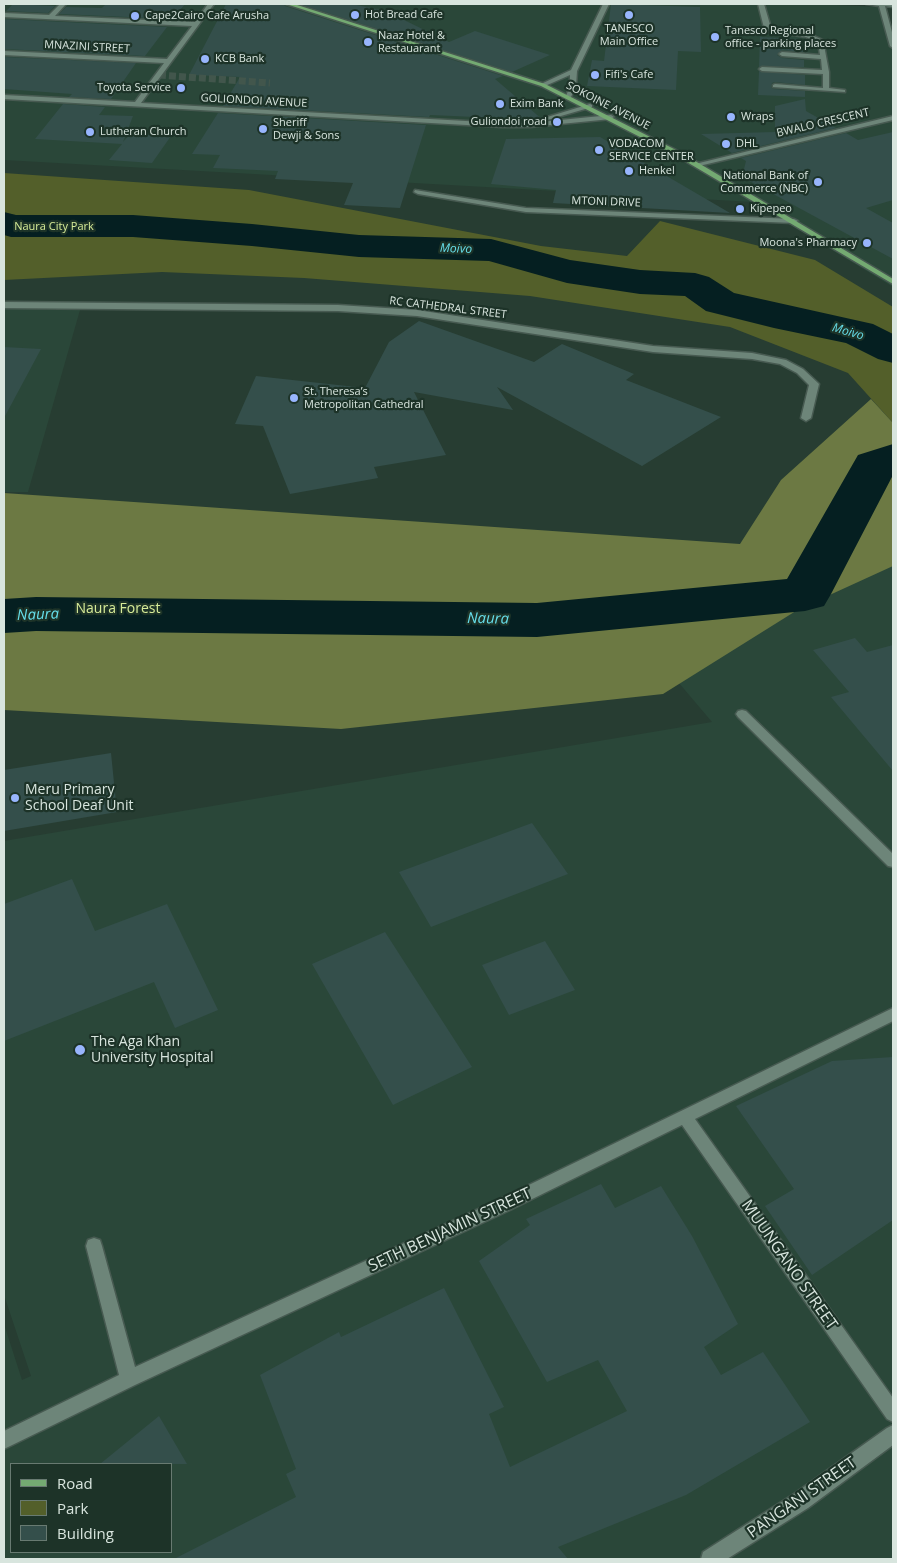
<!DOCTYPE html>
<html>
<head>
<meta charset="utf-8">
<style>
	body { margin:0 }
	#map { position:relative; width:897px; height:1563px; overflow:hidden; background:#273d32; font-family:"Open Sans",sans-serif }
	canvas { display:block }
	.frame { position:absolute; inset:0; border:5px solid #d8e5de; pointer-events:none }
	.legend { position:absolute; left:10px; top:1463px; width:162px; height:90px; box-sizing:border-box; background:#1d3328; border:1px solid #687a71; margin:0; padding:6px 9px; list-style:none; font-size:15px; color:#d8e5de }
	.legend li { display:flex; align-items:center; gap:10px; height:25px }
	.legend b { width:25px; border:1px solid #687a71 }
</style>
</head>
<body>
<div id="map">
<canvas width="897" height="1563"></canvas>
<div class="frame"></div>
<ul class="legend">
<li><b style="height:6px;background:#74aa72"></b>Road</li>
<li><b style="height:14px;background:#535f2a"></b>Park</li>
<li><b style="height:14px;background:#344f4b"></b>Building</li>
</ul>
</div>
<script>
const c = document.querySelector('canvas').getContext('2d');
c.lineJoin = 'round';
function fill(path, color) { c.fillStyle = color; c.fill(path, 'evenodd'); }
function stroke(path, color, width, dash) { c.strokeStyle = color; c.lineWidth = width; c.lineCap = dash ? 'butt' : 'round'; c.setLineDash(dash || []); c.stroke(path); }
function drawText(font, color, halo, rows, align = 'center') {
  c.font = font + ' "Open Sans",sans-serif'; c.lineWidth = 4.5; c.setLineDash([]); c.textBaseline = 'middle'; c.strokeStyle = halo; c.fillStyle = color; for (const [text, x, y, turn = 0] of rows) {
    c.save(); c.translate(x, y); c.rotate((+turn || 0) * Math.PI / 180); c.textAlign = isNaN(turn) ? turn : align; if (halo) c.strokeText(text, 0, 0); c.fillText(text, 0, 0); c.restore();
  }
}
fill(new Path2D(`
	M4,4h811l67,3 11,36v244l-140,-85 -749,-42z
	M4,308l76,2 -52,182h-24z
	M893,514v1045h-889v-235l18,56 9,-4 -27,-81v-454l708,-119 -95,-112zM11,1464h160v88h-160z`), '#2a4739');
fill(new Path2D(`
	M4,173l245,17 292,56 86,10 33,-35 155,39 78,47v116l-45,-50 -118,-46 -200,-31 -226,-18 -142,-6 -158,8z`), '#535f2a');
fill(new Path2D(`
	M871,399l22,24v143l-94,43 -136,85 -322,35 -337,-19v-217l736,51 41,-64z`), '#6c7943');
fill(new Path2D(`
	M4,212l12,3h117l119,9 107,11 132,4 79,21 70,10 55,3 14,4 25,16 139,31 20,10v29l-15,-4 -32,-16 -72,-15 -68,-17 -21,-15 -45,-2 -73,-11 -78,-22 -130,-4 -107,-11 -119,-9h-122l-7,-2z
	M893,444v31l-62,119 -7,12 -19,5 -268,26 -501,-6 -32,2v-34l32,-2 501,6 250,-24 71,-124z`), '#051f21');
fill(new Path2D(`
	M13,4l42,2 -7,7 -42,-2z
	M106,4h79l-12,15 -114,-5 7,-7 36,1z
	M226,4h58l1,2 218,70 -8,3 48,41 -113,-5 -1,2 -206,-11 17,-29 -51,-2z
	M299,4h53l52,11 -2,4 47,23 26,-11 75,24 -38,17z
	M611,4l89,3 1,45 -23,-1 -2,39 -89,-4 5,-26 12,1z
	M4,19l163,8 -22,29 -141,-7z
	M760,37l41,2 2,13 -21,-2 -5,5 5,3 22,2v7h-45z
	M4,57l132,6 -25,36 -42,-2 3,-3 -68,-5z
	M759,71l46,4v10l-30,-3 -3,1 -1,4 2,2 32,2v6l-47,-2z
	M805,99l1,12 30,17 -104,25 -31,-19 74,-2v-26z
	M63,104l42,3 -6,8 34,1 -10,26 7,-8 41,2 -19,27 -43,-3 13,-16 -87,-5z
	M218,113l208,12 -26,83 -56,-3 9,-22 -78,-4 3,-8 -65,-3 7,-13 -28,-1z
	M893,132v68l-27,8 27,15v36l-151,-82 4,-16 -5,-3 105,-25 12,7z
	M600,137l130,76 -177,-10 3,-13 -65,-6 15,-45z
	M419,321l115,41 28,-18 72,30 -8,6 95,37 -79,49 -145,-79 16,23 -99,-18 32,63 -72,12 4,11 -88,16 -27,-68 -28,-2 21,-48 109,12 24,-46z
	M4,347l37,2 -37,69z
	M855,638l12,14 26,-7v126l-62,-74 18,-5 -36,-42z
	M111,753l6,59 -113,19v-61z
	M532,823l36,51 -137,53 -32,-55z
	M72,879l23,52 72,-27 51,106 -43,18 -21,-46 -150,59v-137z
	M385,932l87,135 -79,38 -81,-141z
	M545,941l30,49 -66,25 -27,-50z
	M893,1057v163l-81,55 -47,-69 29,-17 -58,-83 96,-45z
	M601,1184l14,24 46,-22 31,50 46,88 -34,23 17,28 42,-23 47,70 -124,73 -128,52 10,12h-394l122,-62 -10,-23 10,-5 -36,-94 79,-43 2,5 103,-49 60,119 -15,7 21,53 117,-56 -29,-51 -51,22 -68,-121 51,-36 -4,-6z
	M159,1416l28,48h-87z`), '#344f4b');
stroke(new Path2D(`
	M159,75l111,8`), '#42564c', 7, [7, 3]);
const minor = new Path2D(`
	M60,4h6l-11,12 140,6 13,-18h6l-73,99 361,20h28l81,-8 3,2 -3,2 -81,8h-28l-498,-28v-4l131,7 29,-39 -160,-8v-4l163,8 25,-33 -188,-9v-4l45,2z
	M603,4h6l-32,67 -1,15 -5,11 -5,-1 4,-10v-11l-25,11h-4v-2l30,-14z
	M758,4h6l7,24 36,5 16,7 6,32v16l16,2v2l-72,-5v-2l2,-1 48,4v-14l-61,-3 -3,-2 3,-2 60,3 -1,-11 -39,-3 -3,-2 3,-2 38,3 -2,-13 -12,-5 -39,-6 -3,-3z
	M866,4h27v3l-8,-1 8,30v12l-3,-2 -11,-40z
	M590,104l2,1v2l-45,13 -3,-2z
	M893,116v4l-194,46 -4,-2z
	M415,190l111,18 268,11 4,2 -4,2 -268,-11 -108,-18 -4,-2z
	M4,302l334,3 79,5 236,36 99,7 34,7 17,9 16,15 -8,34 -5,3 -5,-3 8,-33 -12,-12 -17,-9 -28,-5 -99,-7 -236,-36 -79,-5 -334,-3z
	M742,710l4,1 147,143v13l-5,-1 -150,-149 -2,-3 2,-3z
	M893,1008v13l-198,98 198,279v24l-6,-3 -205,-294 -170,84 -377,176 -131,64v-18l115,-56 -33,-129 2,-6 6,-2 6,2 2,6 33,121 365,-168z
	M893,1425v20l-85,63 -81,51h-26l2,-7 91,-58 93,-66z`);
const major = new Path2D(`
	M286,4h8l251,80 135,68 213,127v5l-218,-129 -134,-69z`);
stroke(minor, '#475a51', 3);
stroke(major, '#475a51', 3);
fill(minor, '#6d8579');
fill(major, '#74aa72');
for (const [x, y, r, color] of [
	[355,15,5,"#98b5fd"],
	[629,15,5,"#98b5fd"],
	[135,16,5,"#98b5fd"],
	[715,37,5,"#98b5fd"],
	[368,42,5,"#98b5fd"],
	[205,59,5,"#98b5fd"],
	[595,75,5,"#98b5fd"],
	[181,88,5,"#98b5fd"],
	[500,104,5,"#98b5fd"],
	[731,117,5,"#98b5fd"],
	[557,122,5,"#98b5fd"],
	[263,129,5,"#98b5fd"],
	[90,132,5,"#98b5fd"],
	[726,144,5,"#98b5fd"],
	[599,150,5,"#98b5fd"],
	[629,171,5,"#98b5fd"],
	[818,182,5,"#98b5fd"],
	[740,209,5,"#98b5fd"],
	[867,243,5,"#98b5fd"],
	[294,398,5,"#98b5fd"],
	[15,798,5,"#98b5fd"],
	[80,1050,6,"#98b5fd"]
]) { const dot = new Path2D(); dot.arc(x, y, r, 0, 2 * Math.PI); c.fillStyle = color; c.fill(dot); stroke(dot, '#1d3328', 2); }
drawText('11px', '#d8e5de', '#1d3328', [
	["Hot Bread Cafe",365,15],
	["Cape2Cairo Cafe Arusha",145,16],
	["TANESCO",629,29,"center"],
	["Main Office",629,42,"center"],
	["Tanesco Regional",725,31],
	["office - parking places",725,44],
	["Naaz Hotel &",378,36],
	["Restauarant",378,49],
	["KCB Bank",215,59],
	["Fifi's Cafe",605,75],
	["Toyota Service",171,88,"right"],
	["Exim Bank",510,104],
	["Wraps",741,117],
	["Guliondoi road",547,122,"right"],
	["Sheriff",273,123],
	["Dewji & Sons",273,136],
	["Lutheran Church",100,132],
	["VODACOM",609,144],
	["SERVICE CENTER",609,157],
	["DHL",736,144],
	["Henkel",639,171],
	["National Bank of",808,176,"right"],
	["Commerce (NBC)",808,189,"right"],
	["Kipepeo",750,209],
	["Moona's Pharmacy",857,243,"right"],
	["St. Theresa’s",304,392],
	["Metropolitan Cathedral",304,405]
], 'left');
drawText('11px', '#d8e5de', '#1d3328', [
	["MNAZINI STREET",87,47,3],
	["GOLIONDOI AVENUE",254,101,3],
	["SOKOINE AVENUE",608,106,27],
	["BWALO CRESCENT",823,123,-13],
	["MTONI DRIVE",606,202,2],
	["RC CATHEDRAL STREET",448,308,7]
]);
drawText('11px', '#d6eb98', '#1d3328', [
	["Naura City Park",54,227]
]);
drawText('italic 12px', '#66dfeb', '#1d3328', [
	["Moivo",456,249,2],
	["Moivo",848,332,16]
]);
drawText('14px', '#d6eb98', '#1d3328', [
	["Naura Forest",118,609]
]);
drawText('14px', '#d8e5de', '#1d3328', [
	["Meru Primary",25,790],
	["School Deaf Unit",25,806],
	["The Aga Khan",91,1042],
	["University Hospital",91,1058]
], 'left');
drawText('italic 15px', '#66dfeb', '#1d3328', [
	["Naura",38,615,-2],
	["Naura",488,619,1]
]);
drawText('16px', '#d8e5de', '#1d3328', [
	["SETH BENJAMIN STREET",450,1230,-25],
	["MUUNGANO STREET",789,1265,55],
	["PANGANI STREET",802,1498,-35]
]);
</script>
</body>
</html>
